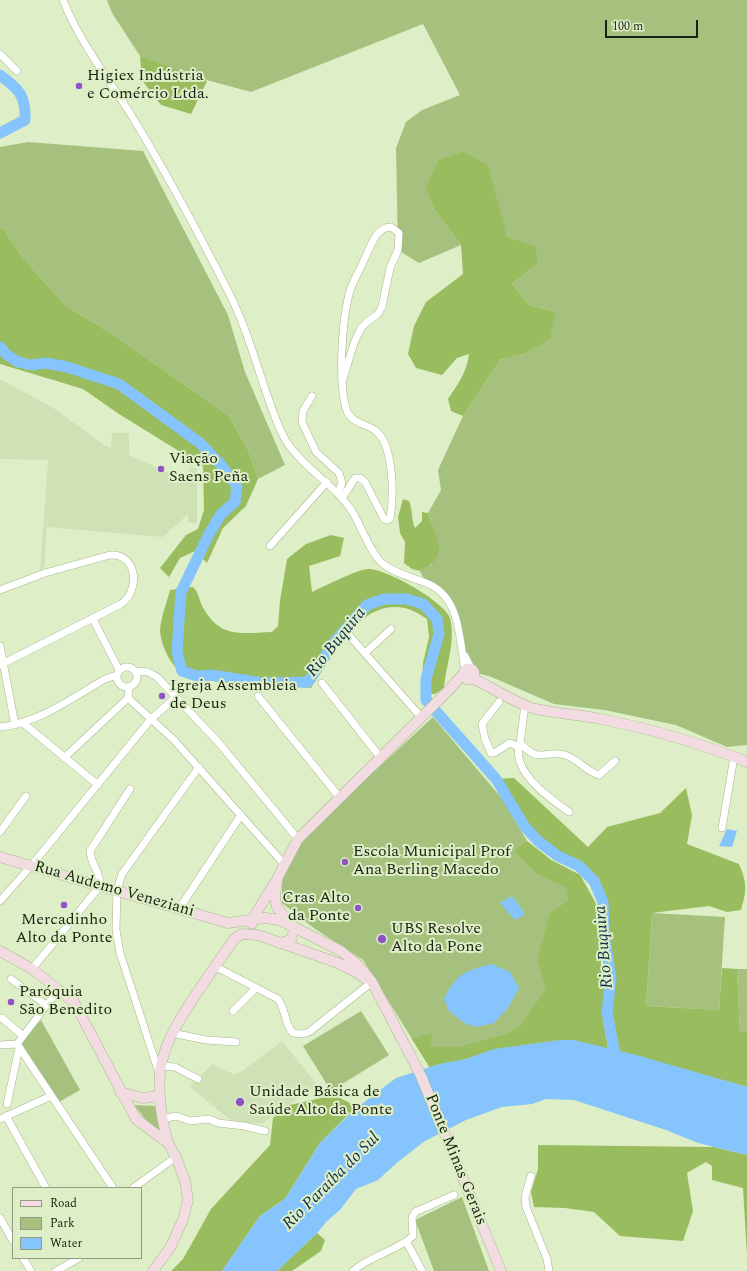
<!DOCTYPE html>
<html>
<head>
<meta charset="utf-8">
<style>
	body { margin:0 }
	#map { position:relative; width:747px; height:1271px; overflow:hidden; background:#deefc7; font-family:Spectral,serif }
	canvas { display:block }
	.legend { position:absolute; left:12px; top:1187px; width:130px; height:72px; box-sizing:border-box; background:#deefc7; border:1px solid #909d7f; margin:0; padding:5px 7px; list-style:none; font-size:12px; color:#1c2213 }
	.legend li { display:flex; align-items:center; gap:8px; height:20px }
	.legend b { width:20px; border:1px solid #909d7f }
	.scale { position:absolute; left:605px; top:20px; width:93px; height:18px; box-sizing:border-box; border:2px solid #1c2213; border-top:0; padding-left:5px; font-size:12px; line-height:14px; white-space:nowrap; color:#1c2213; -webkit-text-stroke:3px #deefc7; paint-order:stroke }
</style>
</head>
<body>
<div id="map">
<canvas width="747" height="1271"></canvas>
<ul class="legend">
<li><b style="height:5px;background:#f3dce1"></b>Road</li>
<li><b style="height:11px;background:#a6c17d"></b>Park</li>
<li><b style="height:11px;background:#85c4fc"></b>Water</li>
</ul>
<div class="scale">100 m</div>
</div>
<script>
const c = document.querySelector('canvas').getContext('2d');
c.lineJoin = 'round';
function fill(path, color) { c.fillStyle = color; c.fill(path, 'evenodd'); }
function stroke(path, color, width, dash) { c.strokeStyle = color; c.lineWidth = width; c.lineCap = dash ? 'butt' : 'round'; c.setLineDash(dash || []); c.stroke(path); }
function drawText(font, color, halo, rows, align = 'center') {
  c.font = font + ' Spectral,serif'; c.lineWidth = 4; c.setLineDash([]); c.textBaseline = 'middle'; c.strokeStyle = halo; c.fillStyle = color; for (const [text, x, y, turn = 0] of rows) {
    c.save(); c.translate(x, y); c.rotate((+turn || 0) * Math.PI / 180); c.textAlign = isNaN(turn) ? turn : align; if (halo) c.strokeText(text, 0, 0); c.fillText(text, 0, 0); c.restore();
  }
}
fill(new Path2D(`
	M0,379l55,30 49,36 7,3 1,-15h17v22l59,26 1,-14 8,1v55h-9v-9l-25,23 -117,-10 -1,37 -5,11 8,-115 -48,-1z
	M282,1041l35,44 -54,38h-19l-15,-4 -39,-32 22,-23 16,8 7,2 7,-3z`), '#cfe2b5');
fill(new Path2D(`
	M107,0h640v745l-20,2 -51,-22 -72,-15 -50,-6 -65,-28 -14,-3 -14,-24 -5,-29 -16,-29 -14,-8 -6,-12 12,-7 -1,-43 -3,-8 13,-23 -3,-20 25,-54 37,-56 23,-6 32,-42 -26,-7 -17,-21 25,-20 -30,-27 -10,-32 -62,5 26,35 -42,18 -21,-13 -2,-102 10,-26 16,-12 38,-15 -37,-71 -172,68 -63,-17 -48,-19 -28,-43z
	M28,142l115,9 85,164 17,57 40,93 -27,14 -9,-27 -20,-36 -111,-78 -53,-33 -43,-48 -17,-26 -5,-4v-80z
	M433,717l71,84 23,40 24,19 29,15 15,27 3,11 3,53 4,18 -3,31 6,34 -10,-3 -113,7 -37,11h-9l-9,4 -67,-108 -48,-31 -33,-26v-24l18,-39z
	M652,913l73,4 -6,93 -73,-4z
	M737,969h10v63h-7z
	M361,1011l28,44 -58,36 -28,-45z
	M41,1020l39,70 -21,12 -38,-60z
	M134,1105l21,1 6,25 -12,-7z
	M462,1197l27,74h-55l-19,-51z`), '#a6c17d');
fill(new Path2D(`
	M140,56l67,25 -16,33 -30,-9 -19,-25z
	M463,152l25,13 19,72 29,10 1,17 -25,20 17,21 26,7 -5,27 -27,15 -23,6 -37,56 -12,-5 -3,-12c10,-15 19,-27 21,-45l-12,4 -15,17 -26,-7 -8,-14 6,-28 12,-24 37,-28 -2,-29 -26,-35 -9,-23 13,-27z
	M0,227l5,4 17,26 43,48 53,33 111,78 20,36 9,27 -12,27 -23,22 -16,35 -12,-12 -15,7 -11,19 -9,-9 26,-33 12,-6 6,-19 -1,-44 -84,-52 -36,-25 -83,-25z
	M403,499l6,2c4,9 2,18 6,27l7,-7v-9l6,1c8,25 23,43 -8,58l-8,-2 -8,-6 1,-21 -5,-9 -2,-16z
	M331,535l13,3 -4,18 -31,10 3,26c11,-5 46,-23 56,-23 17,-1 77,33 82,49 6,23 -4,47 -6,70l-9,6h-13l1,-31 6,-26 -2,-18c-6,-4 -14,-9 -22,-11 -46,-9 -72,48 -94,80 -28,-3 -117,-1 -135,-20 -8,-9 -15,-24 -16,-37 0,-10 7,-30 10,-41l23,-3c6,6 6,12 9,19 18,33 38,27 70,26l6,-6 2,-25 7,-42 19,-15z
	M514,778l74,69 19,-20 53,-14 26,-25 6,27 -5,29 52,20c8,19 8,26 2,46l-14,2 -18,-6 -57,7 -6,93 73,4 3,-42 15,1 3,63h7v55l-132,-37 -8,-38 4,-33 -7,-46 -1,-31 -9,-21 -15,-15 -21,-10 -19,-14 -14,-15 -29,-48z
	M527,841l24,19 29,15 15,27 3,11 3,53 4,18 -3,31 6,34 -34,-9h-21l-59,9 -28,10 -27,5 -9,4 -18,-29 20,-6 -1,14h27l49,-13 13,-8 26,-37 -9,-29 13,-47 18,-12 -1,-13 -31,-15 -22,-22z
	M334,1095l20,10 -1,5 -33,33 -35,56 -25,17 -38,55h-51l12,-12 28,-50 59,-64 3,-27 17,-13z
	M538,1145l176,2 33,8v100l-4,-67 -31,-8v-14l-6,-4 -19,11 6,38 -10,30 -63,-5 -26,-24 -29,-4 -31,-1 -3,-15 7,-23z
	M317,1233l8,7 -4,11 -29,20h-15z`), '#99bc5e');
fill(new Path2D(`
	M727,829l10,2 -5,16 -13,-1z
	M512,896l13,18 -10,6 -15,-17z
	M491,964l19,8 9,16 -11,20 -14,15 -17,4 -11,-3 -17,-13 -5,-12c14,-27 19,-27 47,-35z
	M562,1040h12l66,16 107,31v68l-49,-12 -32,-13 -92,-30 -28,-1 -14,5 -30,3 -36,13 -41,21 -26,20 -21,19 -22,9 -16,21 -13,11 -10,12 -40,38h-55l38,-55 25,-17 35,-56 34,-33 42,-32 43,-14 27,-5 28,-10z`), '#85c4fc');
stroke(new Path2D(`
	M0,75c19,14 26,21 25,45l-25,13
	M0,347l6,7 12,8 13,3 15,-2 21,4 52,17 81,59 21,22 16,21 -2,16 -14,12 -12,20 -28,58 -4,60 5,19 15,5 14,-1 52,8 45,-1 27,-41 32,-36 17,-6h23l16,5 14,15 2,15 -13,45v21l70,79 29,48 14,15 19,14 21,10 15,15 9,21 1,31 7,46 -4,33 10,53`), '#85c4fc', 11);
const street = new Path2D(`
	M63,0c17,43 46,79 70,118 34,56 65,114 95,173 16,31 26,65 37,98 7,19 12,38 23,55 18,26 47,41 64,67 9,15 18,41 30,52 13,11 30,14 44,20 35,13 33,56 39,87
	M0,54l17,17
	M312,396l-9,15 -1,11 14,30 23,21 3,10 -4,10
	M342,498l13,-20h5l5,4 19,37 4,1 2,-2c4,-21 4,-72 -14,-87 -11,-8 -26,-8 -30,-23 -8,-28 -4,-86 3,-114 3,-12 10,-22 15,-34 6,-11 11,-33 27,-33l8,6 -1,17 -8,18 -8,39 -5,8 -9,6 -7,7 -7,15 -11,36
	M270,546l57,-64
	M0,590l45,-17 65,-18c27,-2 31,35 11,49l-121,61
	M93,619l26,51
	M347,633l74,84
	M0,646l15,79
	M365,653l26,-24
	M465,656l6,12
	M117 677a10 10 0 1 1 20 0a10 10 0 1 1-20 0Z
	M136,671l12,1 9,5 62,66 79,96
	M322,683l58,74
	M258,696l82,102
	M128,698l46,42 111,125
	M499,702l-17,22 3,15 6,14h3l16,-10 9,4
	M525,705l-5,38c21,22 24,6 45,12 13,4 22,17 34,20l16,-14
	M23,723l75,62
	M0,727c39,-4 72,-29 105,-48l12,-4
	M520,743c-10,28 29,55 49,69
	M64,758l64,-60 1,-11
	M722,828l12,-71
	M0,832l26,-36
	M0,901l31,-35 120,-147 25,-22
	M179,909l62,-94
	M216,967l62,32c8,11 7,27 15,34l9,1 7,-2 63,-50
	M32,969l68,-83c0,-17 -9,-20 -10,-35l40,-62
	M11,979l35,26
	M59,989l-42,55 96,144
	M233,1011l23,-23
	M2,1018l21,18
	M172,1033l34,7 30,2
	M0,1045l17,-1
	M161,1066l14,1 23,12
	M159,1073l-39,-120 -4,-23 1,-39 5,-17 77,-107
	M7,1104l12,-56
	M6,1116l40,72
	M0,1119l51,-23
	M162,1119l14,-3 14,5 19,-2 9,4 26,3 21,5
	M531,1176l-6,21 1,10 21,52 2,12
	M133,1188l43,-31
	M0,1218l13,23
	M406,1241l16,30
	M23,1258l8,13
	M56,1271l23,-13
	M353,1271c18,-16 44,-20 60,-35l-1,-18 3,-6 39,-17`);
const secondary = new Path2D(`
	M463.5 674a5.5 5.5 0 1 1 11 0a5.5 5.5 0 1 1-11 0Z
	M472,678c20,9 39,23 60,30 23,6 46,6 69,11 49,10 100,24 146,43
	M0,857l228,66 37,-5 15,2 61,31 17,14 14,17 49,94 80,195
	M289,923l-12,-16 -2,-9 1,-11 2,-10 20,-38 150,-148 16,-18
	M252,924v-4l23,-38
	M279,943l12,-3 4,-13
	M0,951l32,18 42,33 62,117 32,24 8,14 9,24 3,19 -5,20 -13,28 -17,23
	M120,1092l23,6 17,-2
	M168,1143c-6,-23 -10,-44 -8,-69 2,-41 51,-99 74,-135l8,-5 16,1 80,28 18,9 8,6`);
stroke(street, '#a7b791', 8);
stroke(secondary, '#a7b791', 11);
stroke(street, '#fff', 7);
stroke(secondary, '#f3dce1', 10);
for (const [x, y, r, color] of [
	[79,86,4,"#9151c7"],
	[161,469,4,"#9151c7"],
	[162,696,4,"#9151c7"],
	[345,862,4,"#9151c7"],
	[64,905,4,"#9151c7"],
	[358,908,4,"#9151c7"],
	[382,939,5,"#9151c7"],
	[11,1002,4,"#9151c7"],
	[240,1102,5,"#9151c7"]
]) { const dot = new Path2D(); dot.arc(x, y, r, 0, 2 * Math.PI); c.fillStyle = color; c.fill(dot); stroke(dot, '#deefc7', 1.5); }
drawText('16px', '#1c2213', '#deefc7', [
	["Higiex Indústria",87,77],
	["e Comércio Ltda.",87,95],
	["Viação",169,460],
	["Saens Peña",169,478],
	["Igreja Assembleia",170,687],
	["de Deus",170,705],
	["Escola Municipal Prof",353,853],
	["Ana Berling Macedo",353,871],
	["Cras Alto",350,899,"right"],
	["da Ponte",350,917,"right"],
	["Mercadinho",64,921,"center"],
	["Alto da Ponte",64,939,"center"],
	["UBS Resolve",391,930],
	["Alto da Pone",391,948],
	["Paróquia",19,993],
	["São Benedito",19,1011],
	["Unidade Básica de",249,1093],
	["Saúde Alto da Ponte",249,1111]
], 'left');
drawText('16px', '#1c2213', '#deefc7', [
	["Rua Audemo Veneziani",114,890,16],
	["Ponte Minas Gerais",455,1160,68]
]);
drawText('italic 17px', '#0d304b', '#deefc7', [
	["Rio Buquira",337,643,-51],
	["Rio Buquira",605,947,-95],
	["Rio Paraíba do Sul",332,1182,-45]
]);
</script>
</body>
</html>
